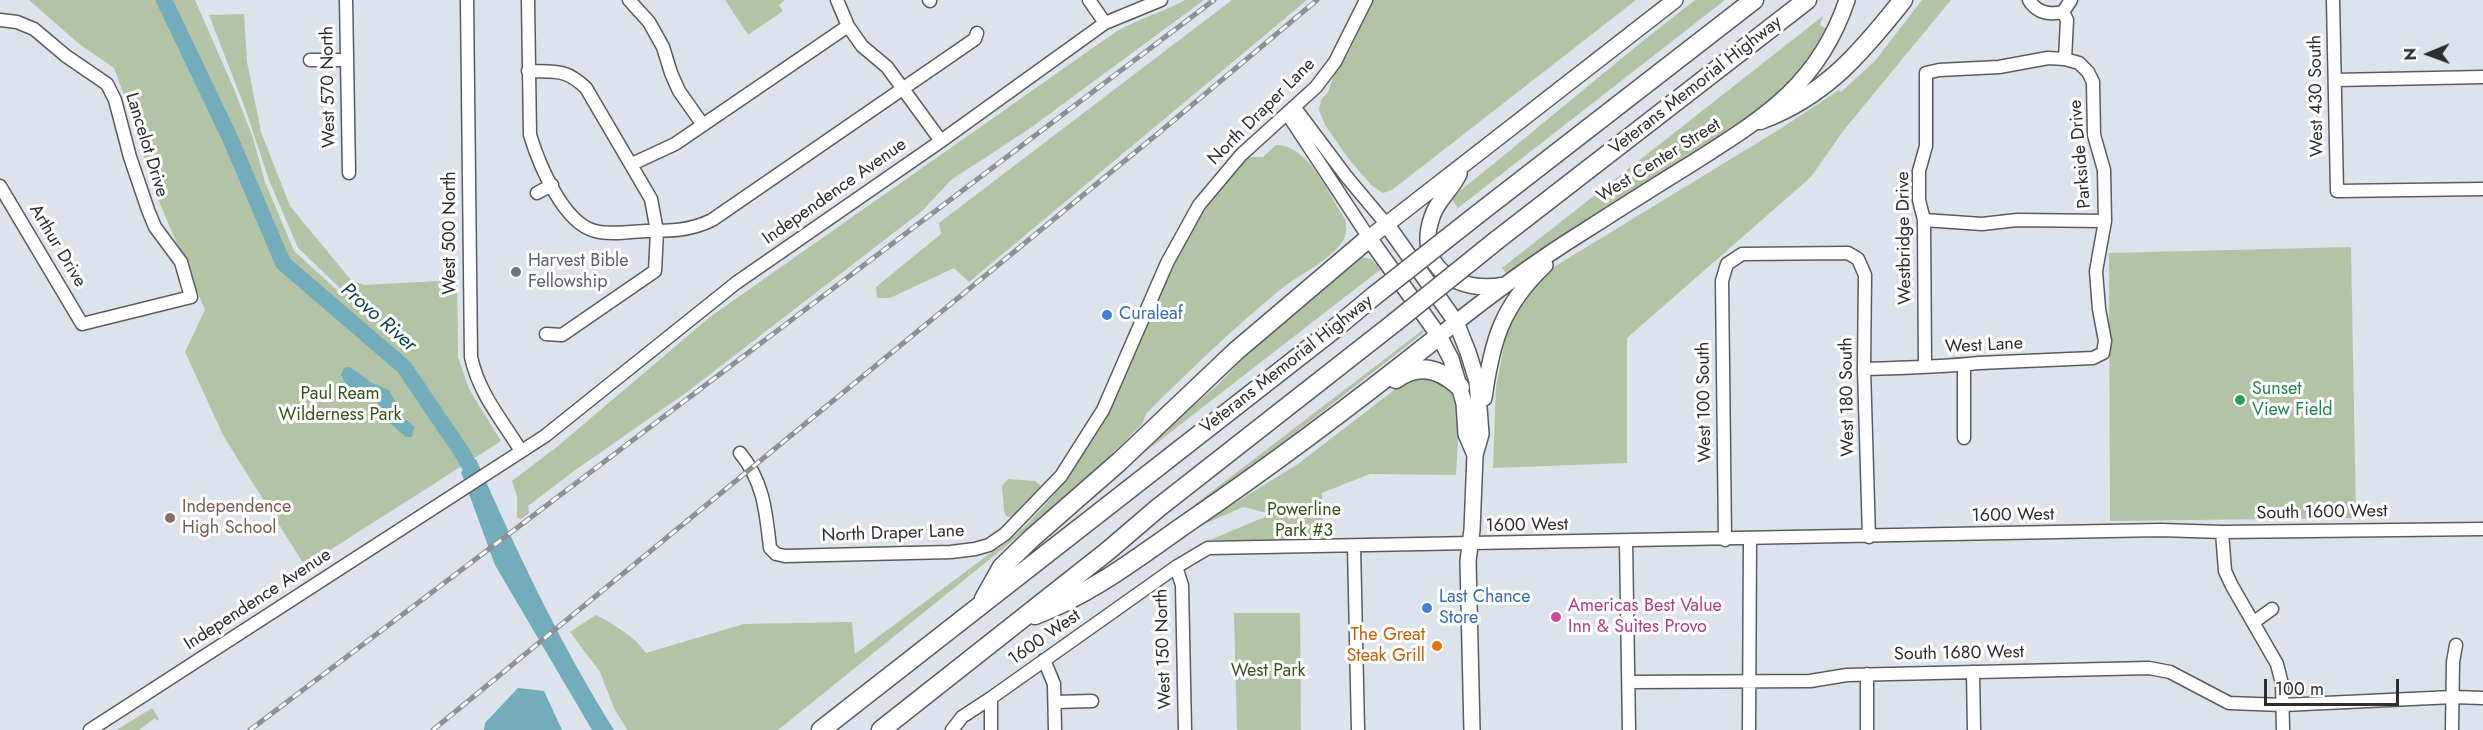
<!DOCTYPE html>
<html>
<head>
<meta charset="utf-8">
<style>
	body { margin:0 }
	#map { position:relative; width:2483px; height:730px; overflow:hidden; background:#dde3ea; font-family:Jost,sans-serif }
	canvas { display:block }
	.north { position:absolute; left:2399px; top:24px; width:60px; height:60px; -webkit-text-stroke:4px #fff; paint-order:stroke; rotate:269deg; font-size:16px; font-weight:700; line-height:24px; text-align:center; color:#2c2e30 }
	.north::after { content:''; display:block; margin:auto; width:21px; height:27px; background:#2c2e30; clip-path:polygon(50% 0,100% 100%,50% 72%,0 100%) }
	.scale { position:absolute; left:2264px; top:679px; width:135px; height:27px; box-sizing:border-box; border:3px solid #2c2e30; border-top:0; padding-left:8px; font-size:18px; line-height:21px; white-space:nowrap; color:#2c2e30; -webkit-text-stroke:4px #fff; paint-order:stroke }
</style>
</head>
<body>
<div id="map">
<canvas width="2483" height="730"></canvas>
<div class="north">N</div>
<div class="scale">100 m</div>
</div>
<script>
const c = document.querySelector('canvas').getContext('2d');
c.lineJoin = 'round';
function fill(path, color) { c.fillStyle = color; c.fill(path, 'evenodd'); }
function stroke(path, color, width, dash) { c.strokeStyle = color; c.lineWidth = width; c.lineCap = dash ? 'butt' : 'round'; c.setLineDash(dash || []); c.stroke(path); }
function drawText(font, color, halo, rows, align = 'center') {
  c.font = font + ' Jost,sans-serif'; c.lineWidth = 6; c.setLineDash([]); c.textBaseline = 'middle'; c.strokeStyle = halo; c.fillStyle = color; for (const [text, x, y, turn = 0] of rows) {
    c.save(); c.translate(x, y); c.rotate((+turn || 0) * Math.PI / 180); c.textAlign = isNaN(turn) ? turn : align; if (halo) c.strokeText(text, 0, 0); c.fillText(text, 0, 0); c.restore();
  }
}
fill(new Path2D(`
	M29,0h166l39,89 19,49 12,44 29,69 44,40 4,-1 -44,-42 -29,-68 -24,-72 -36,-93 35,-1 3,48 14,70 29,74 61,74 13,5 93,-5 1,77 11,32 32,52 -196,125 -81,-129 -39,-85 20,-42 -50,-118 -22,-72 -19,-52 -36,-25z
	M725,0h60l-6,5 4,6 -35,24z
	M1185,0h19l-175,129 -78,51 -29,31 -235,181 -113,79 -46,35 1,7 -8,6 -4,-1v-22l-5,-15 46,-35 152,-129 407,-286c22,-12 46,-19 68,-31z
	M1232,0h75l-338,282 -15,-14 -64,30h-13l-1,-11 65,-53 -2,-11z
	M1373,0h263l-244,190 -9,3 -12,-8 -23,-27 -23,-33 -6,-15 2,-10 7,-8 6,-17 14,-21z
	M1695,0h30l-267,208 -7,-10c82,-65 161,-134 244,-198z
	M1922,0h29l-108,131 -32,46 -184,161v125l-134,5 3,-81 9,-46 -4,-3 20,-39 28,-29 231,-141 59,-39 2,2 34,-31z
	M1823,16l-3,9 7,4 -23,37 -37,42 -192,120 -68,46 -5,-6z
	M1276,145c32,-1 53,50 69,74 2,9 2,18 -5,26 -15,18 -40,29 -59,44 -47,39 -92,81 -135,125l-4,10 -64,64 -300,242h-151l-13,-22 -14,-36 -30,-40 26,-17c19,10 38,21 50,38l98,-29 108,-2 3,32 137,-102c15,-8 26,-19 38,-31 73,-71 101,-171 144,-260 19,-38 44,-74 74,-104h15z
	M2351,247l5,271 -246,3 -1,-268z
	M1361,257l10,2 10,10 -245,190 -2,-2 86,-74 40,-43z
	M1424,329l-2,5 -200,156 -26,17 -2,-2z
	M1421,375c8,3 21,6 26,12 17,18 10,65 9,88l-86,-1 -48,19 1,47h-113l62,-26 -29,-7 -36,16 -1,-2 92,-57 108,-83z
	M1008,479l27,2 5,4v6l-28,27 -6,-2 -2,-5 -2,-25z
	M1234,613h66l1,117h-64z
	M152,708l7,11 -2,2 -2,-3 -16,12h-22z`), '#b2c3a6');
fill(new Path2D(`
	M350,367l22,16 17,7 14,27 11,10 -2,10h-6l-16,-14 -15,-24 -5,-4 -20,-3 -9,-17 3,-7z
	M476,459c41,93 84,185 138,271h-22l-97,-165 -34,-93z
	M518,688l26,3 18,39h-78l1,-7z`), '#73acbb');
stroke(new Path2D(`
	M164,0l66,138 53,125 121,104 59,87 16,30`), '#73acbb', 16);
const minor = new Path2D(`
	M346,0l3,173
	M467,0l4,357c8,37 31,63 50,94
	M528,0l2,135c9,29 33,88 65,96 15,4 34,1 50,0 24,0 45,0 67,-11l263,-181 2,-6
	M629,0l20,22 14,25 8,26 8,18 24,34
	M837,0l11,26 14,20 25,21 54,74
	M929,0l1,1
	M1089,0l16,23
	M2029,0c8,13 20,15 34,12l8,-12
	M2333,0l4,191 146,-2
	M2063,12l4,8 -2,39
	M0,20l17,2 17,7 32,27 41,28 8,16 15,57 18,53 7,17 26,35 10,35 -109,27 -82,-138
	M310,60h36
	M528,71c27,1 37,-3 58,17l65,111 6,32 -2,40 -93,64 -16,-1
	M2335,80l148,-3
	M1295,108l51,68 41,49
	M1288,115l81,123
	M632,164l43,-20 173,-118
	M537,193l15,-8
	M1924,220l58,4 35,-4 88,1
	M1964,365v73
	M1864,369c39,-1 77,-2 115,-6l114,-5 10,-5 2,-12 -6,-32 -3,-38 9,-50 -1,-51 -10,-35 -1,-53 -5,-10 -9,-9 -14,-4 -17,-1 -49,9 -60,3 -13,3v73l-7,25v29l5,20 1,147
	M740,453c24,29 26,60 30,95l6,6 9,2 166,-4 24,-3 14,-4 16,-11 56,-58 42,-66 64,-147 32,-58 42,-50 75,-68 19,-25 31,-62
	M2222,532l3,39 7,15 45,78 5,20 1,46
	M1725,540l-3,-259 5,-17 15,-10 106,-1 10,6 7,16 -1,94 5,168
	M1626,542l3,188
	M1354,546l4,184
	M1176,567l6,18 3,145
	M2254,622l18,-13
	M1044,660l10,24 1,46
	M1973,672l1,58
	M1867,674v56
	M1629,682l181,-1 37,-6 302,-7 21,4 59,31 54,2 170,-8 30,1
	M1055,702l37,-1
	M90,730l455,-294 191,-153 205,-142 164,-118 56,-23
	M952,730l10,-13 29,-19 185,-131 32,-19 953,-18 61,2 261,-3
	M991,730v-32
	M1749,730l1,-191
	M2452,730l1,-68 3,-17`);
const major = new Path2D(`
	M1459,174c-7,16 -22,26 -27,43 -18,51 27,77 72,68
	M1387,225l69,97 12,30 9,29 4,53 -6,21 -3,75 -4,31 4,169
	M1439,336c46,-37 94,-73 144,-104 36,-23 72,-46 108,-68 72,-46 127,-78 156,-164
	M1484,398c8,-58 18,-92 61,-133
	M1475,455l-9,-21 -2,-31 -13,-44 -12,-23 -70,-98 306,-238`);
const highway = new Path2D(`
	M1760,120c65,-24 101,-67 143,-120
	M1478,214l276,-214
	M1497,240l310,-240
	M1396,379c22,-17 45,-10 64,8
	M984,599l18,-32 30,-29 88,-77 116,-110 133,-113
	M1035,615c54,-20 101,-56 148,-89 88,-60 173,-124 256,-190
	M821,730l512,-400 41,-34
	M881,730l228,-180 49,-42 236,-185`);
stroke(minor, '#585d62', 15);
stroke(major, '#585d62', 18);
stroke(highway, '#585d62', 21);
stroke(minor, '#fff', 12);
stroke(major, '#fff', 15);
stroke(highway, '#fff', 18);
const rail = new Path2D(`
	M250,730l964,-730
	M433,730l728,-599 156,-131`);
stroke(rail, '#8d9196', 5);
stroke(rail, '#fff', 3, [9]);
const highwayBridge = new Path2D(`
	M1374,296l104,-82
	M1394,323l103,-83`);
stroke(highwayBridge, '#585d62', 21, []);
stroke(highwayBridge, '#fff', 18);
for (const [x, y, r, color] of [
	[516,272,6,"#6b7280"],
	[1107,315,6,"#3f7fe0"],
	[2240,400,6,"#2e9e5b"],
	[170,518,6,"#8d6e63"],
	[1427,608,6,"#3f7fe0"],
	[1556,617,6,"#d1479c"],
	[1437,646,6,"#e8710a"]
]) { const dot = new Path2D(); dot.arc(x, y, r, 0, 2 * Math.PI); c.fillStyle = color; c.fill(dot); stroke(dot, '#fff', 2); }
drawText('18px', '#2c2e30', '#fff', [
	["Veterans Memorial Highway",1696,86,-38],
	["West 570 North",329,87,-91],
	["West 430 South",2317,96,-91],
	["North Draper Lane",1262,112,-45],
	["Lancelot Drive",146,145,73],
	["Parkside Drive",2081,154,-95],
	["West Center Street",1659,161,-32],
	["Independence Avenue",835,192,-35],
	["West 500 North",451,233,-90],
	["Westbridge Drive",1905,238,-91],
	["Arthur Drive",57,246,59],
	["West Lane",1984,346,-3],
	["Veterans Memorial Highway",1287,365,-38],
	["West 180 South",1848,397,-91],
	["West 100 South",1705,402,-91],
	["South 1600 West",2322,513,-1],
	["1600 West",2013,516,-1],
	["1600 West",1527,526,-1],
	["North Draper Lane",893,534,-2],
	["Independence Avenue",258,600,-33],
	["1600 West",1045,638,-35],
	["West 150 North",1164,649,-92],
	["South 1680 West",1959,654,-1]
]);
drawText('18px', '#5b616d', '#fff', [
	["Harvest Bible",528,262],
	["Fellowship",528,283]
], 'left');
drawText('18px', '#366cbe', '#fff', [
	["Curaleaf",1119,315],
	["Last Chance",1439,598],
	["Store",1439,619]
], 'left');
drawText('18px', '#27864d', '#fff', [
	["Sunset",2252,390],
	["View Field",2252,411]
], 'left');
drawText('18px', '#365419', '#fff', [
	["Paul Ream",340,395],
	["Wilderness Park",340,416],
	["Powerline",1304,511],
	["Park #3",1304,532],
	["West Park",1268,672]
]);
drawText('18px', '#785e54', '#fff', [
	["Independence",182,508],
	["High School",182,529]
], 'left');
drawText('18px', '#b23c85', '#fff', [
	["Americas Best Value",1568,607],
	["Inn & Suites Provo",1568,628]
], 'left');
drawText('18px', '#c56008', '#fff', [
	["The Great",1425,636],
	["Steak Grill",1425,657]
], 'right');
drawText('italic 20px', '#0a404b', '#fff', [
	["Provo River",378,318,41]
]);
</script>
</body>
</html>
